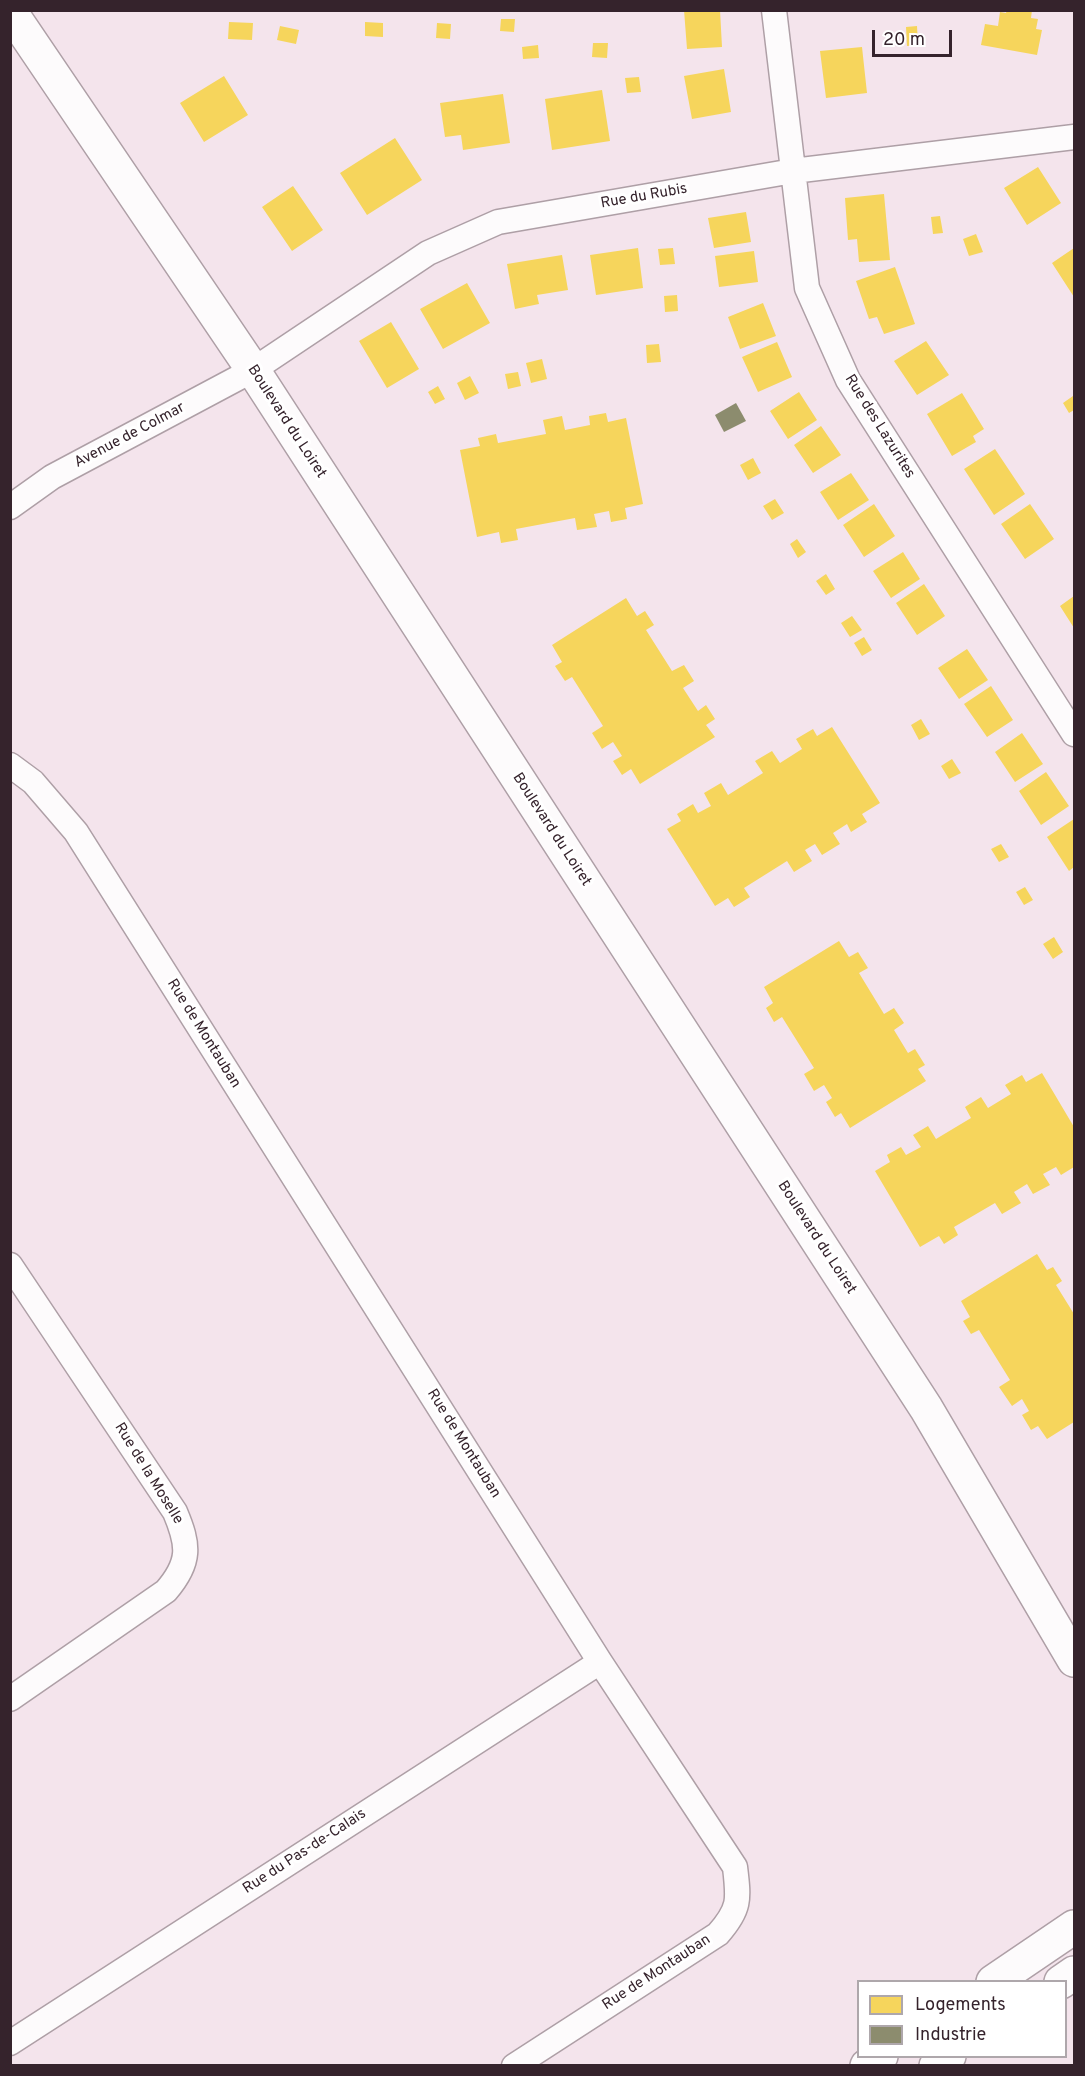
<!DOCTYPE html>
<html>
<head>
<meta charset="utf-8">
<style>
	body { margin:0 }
	#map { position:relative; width:1085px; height:2076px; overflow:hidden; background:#f4e4ec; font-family:Overpass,sans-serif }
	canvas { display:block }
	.frame { position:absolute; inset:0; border:12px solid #35232c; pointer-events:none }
	.legend { position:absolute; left:857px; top:1980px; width:210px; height:78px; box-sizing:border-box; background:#fff; border:2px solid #aea7ab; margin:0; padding:8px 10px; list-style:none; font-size:18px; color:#35232c }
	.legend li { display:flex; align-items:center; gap:12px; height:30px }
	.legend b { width:30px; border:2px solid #aea7ab }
	.scale { position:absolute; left:872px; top:30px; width:80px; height:27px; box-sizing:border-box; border:3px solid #35232c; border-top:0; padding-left:8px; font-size:18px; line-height:21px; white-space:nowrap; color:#35232c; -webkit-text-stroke:4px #fff; paint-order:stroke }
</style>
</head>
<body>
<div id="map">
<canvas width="1085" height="2076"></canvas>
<div class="frame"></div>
<ul class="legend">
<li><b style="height:16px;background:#f6d55c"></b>Logements</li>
<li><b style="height:16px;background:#8c8c6e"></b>Industrie</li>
</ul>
<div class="scale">20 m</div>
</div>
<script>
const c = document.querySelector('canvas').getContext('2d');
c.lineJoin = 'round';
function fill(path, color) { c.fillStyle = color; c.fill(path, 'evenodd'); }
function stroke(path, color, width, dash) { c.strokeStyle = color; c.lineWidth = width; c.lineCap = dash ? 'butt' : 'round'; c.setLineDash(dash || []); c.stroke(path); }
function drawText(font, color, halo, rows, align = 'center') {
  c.font = font + ' Overpass,sans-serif'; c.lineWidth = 6; c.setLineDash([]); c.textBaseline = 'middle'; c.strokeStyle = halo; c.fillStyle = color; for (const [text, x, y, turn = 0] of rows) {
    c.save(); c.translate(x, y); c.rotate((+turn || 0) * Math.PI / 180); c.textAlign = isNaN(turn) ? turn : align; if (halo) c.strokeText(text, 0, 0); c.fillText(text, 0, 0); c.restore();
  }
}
fill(new Path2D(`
	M684,10h36l2,37 -35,2z
	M1007,10h25l-1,8 7,1 -2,10 6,1 -5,25 -56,-10 4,-21 13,2 2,-14 6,1z
	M501,19h14l-1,13 -14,-1z
	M229,22l24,1 -1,17 -24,-1z
	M365,22l18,1v14l-18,-1z
	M437,23l14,1 -1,15 -14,-1z
	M280,26l19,4 -3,14 -19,-4z
	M917,26l1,19 -11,1 -1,-19z
	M593,43h15l-1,15 -15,-1z
	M538,45l1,13 -16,1 -1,-12z
	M862,47l5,46 -41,5 -6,-47z
	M724,69l7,43 -39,7 -8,-43z
	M224,76l24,39 -44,27 -24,-39z
	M639,77l2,15 -14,1 -2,-15z
	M602,90l8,51 -58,9 -7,-51z
	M503,94l7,49 -47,7 -2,-15 -16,2 -5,-34z
	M395,138l27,42 -55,35 -27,-42z
	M1038,167l23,36 -34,22 -23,-37z
	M293,186l30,44 -31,21 -30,-44z
	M884,194l6,66 -31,2 -2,-23 -9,1 -3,-42z
	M746,212l5,30 -37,6 -6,-30z
	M940,216l3,17 -10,1 -2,-17z
	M976,234l7,18 -14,4 -6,-17z
	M638,248l5,40 -47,7 -6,-40z
	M673,248l2,16 -15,1 -2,-16z
	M1074,248v49l-22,-34z
	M754,251l4,31 -39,5 -4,-31z
	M562,255l6,35 -31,5 2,9 -24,5 -8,-45z
	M895,267l20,57 -31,10 -7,-17 -8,2 -13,-38z
	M467,283l23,40 -47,26 -23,-40z
	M677,295l1,16 -13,1 -1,-16z
	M763,303l13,33 -36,13 -12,-32z
	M391,322l28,47 -32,19 -28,-47z
	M926,341l23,34 -32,20 -23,-34z
	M777,342l15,35 -34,15 -16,-35z
	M659,344l2,18 -14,1 -1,-18z
	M542,359l5,20 -16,4 -5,-20z
	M518,372l3,14 -13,3 -3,-15z
	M470,376l9,17 -14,7 -8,-17z
	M438,386l7,13 -10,5 -7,-12z
	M799,392l18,28 -29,19 -18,-28z
	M962,393l22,36 -11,7 3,6 -24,14 -25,-42z
	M1073,396l1,14 -5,3 -6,-10z
	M606,413l2,9 18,-4 17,86 -18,4 2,11 -16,3 -2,-11 -15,3 3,13 -20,3 -2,-12 -59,11 2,11 -17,3 -2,-11 -22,5 -17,-87 20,-4 -2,-8 18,-4 2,9 48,-9 -3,-14 19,-4 3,14 25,-5 -1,-9z
	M821,426l20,29 -28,18 -19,-28z
	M995,449l30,45 -31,21 -30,-46z
	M753,458l8,15 -13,7 -8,-15z
	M851,473l18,27 -31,20 -18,-28z
	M775,499l9,14 -12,7 -9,-14z
	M874,504l21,32 -31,21 -21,-32z
	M1030,504l24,35 -29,20 -24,-35z
	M797,539l9,13 -8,6 -8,-14z
	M903,552l17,27 -29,19 -18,-27z
	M826,574l9,15 -9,6 -10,-14z
	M924,584l21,32 -28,19 -21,-32z
	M1074,596v32l-14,-22z
	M626,598l11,18 8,-5 9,14 -8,5 26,41 12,-6 10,16 -11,7 15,23 8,-6 9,14 -9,6 9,12 -75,47 -9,-15 -9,6 -9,-14 9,-5 -9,-14 -11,7 -10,-16 11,-7 -31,-49 -7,4 -10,-15 7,-4 -10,-17z
	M852,616l10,14 -12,7 -9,-14z
	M864,637l8,13 -10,6 -8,-13z
	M967,649l21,31 -29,19 -21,-31z
	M991,686l22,34 -26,17 -23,-33z
	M921,719l9,15 -11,6 -8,-15z
	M832,727l48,76 -18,11 5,8 -16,10 -4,-8 -14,9 7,11 -18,11 -7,-11 -10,6 7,11 -18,11 -7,-11 -43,27 6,9 -16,10 -6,-9 -13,8 -48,-77 14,-8 -4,-7 16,-10 5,9 13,-7 -7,-13 17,-10 7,12 35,-22 -8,-12 17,-10 8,12 22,-14 -6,-10 17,-10 4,7z
	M1022,733l21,31 -28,18 -20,-30z
	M952,759l9,14 -12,6 -8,-13z
	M1046,772l23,34 -28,19 -22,-34z
	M1074,819v48l-5,4 -22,-34z
	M1001,844l8,13 -10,5 -8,-13z
	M1025,887l8,13 -9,5 -8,-13z
	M1054,937l9,15 -10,7 -10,-15z
	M839,941l10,16 9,-5 10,16 -9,5 25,41 10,-6 10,15 -10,7 14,23 7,-4 10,16 -7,4 8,12 -76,47 -9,-15 -6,4 -9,-15 6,-4 -8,-13 -10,6 -10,-17 10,-6 -32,-51 -8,5 -8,-14 7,-5 -9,-16z
	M1042,1073l32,54v40l-13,8 -5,-8 -13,7 7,11 -17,9 -6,-10 -13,8 7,11 -19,11 -7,-11 -41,24 4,8 -14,9 -5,-8 -19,11 -45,-76 15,-9 -3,-7 14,-8 5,8 15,-8 -8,-12 15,-9 8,13 35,-21 -6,-11 16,-10 7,11 23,-14 -6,-9 17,-10 4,7z
	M1037,1254l10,16 6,-3 9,14 -6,4 18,29v108l-27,17 -9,-13 -7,4 -9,-15 7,-4 -7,-12 -10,7 -13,-19 11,-7 -31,-50 -8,4 -8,-13 7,-4 -9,-16z`), '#f6d55c');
fill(new Path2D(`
	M736,403l10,18 -22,11 -9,-17z`), '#8c8c6e');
const street = new Path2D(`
	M774,10l33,278 41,92 226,354
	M10,507l42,-30 201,-107 175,-117 70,-31 295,-51 281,-34
	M10,765l23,17 43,50 524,830 135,205c4,33 5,42 -17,67l-204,132
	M10,1265l165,247c14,33 16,50 -9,79l-156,108
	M10,2043l590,-381`);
const secondary = new Path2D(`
	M10,11l243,359 673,1038 148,252
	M993,1982l81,-55
	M1061,1982l13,-9
	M867,2066l14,-10
	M936,2066l13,-10`);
stroke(street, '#ae9fa6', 27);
stroke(secondary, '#ae9fa6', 36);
stroke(street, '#fdfbfc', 24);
stroke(secondary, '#fdfbfc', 33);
drawText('15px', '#35232c', '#fff', [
	["Rue du Rubis",644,197,-10],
	["Boulevard du Loiret",286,422,57],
	["Rue des Lazurites",879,427,58],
	["Avenue de Colmar",130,436,-28],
	["Boulevard du Loiret",551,830,57],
	["Rue de Montauban",203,1034,58],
	["Boulevard du Loiret",816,1238,57],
	["Rue de Montauban",463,1444,58],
	["Rue de la Moselle",148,1474,58],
	["Rue du Pas-de-Calais",305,1852,-33],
	["Rue de Montauban",657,1973,-33]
]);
</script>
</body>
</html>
